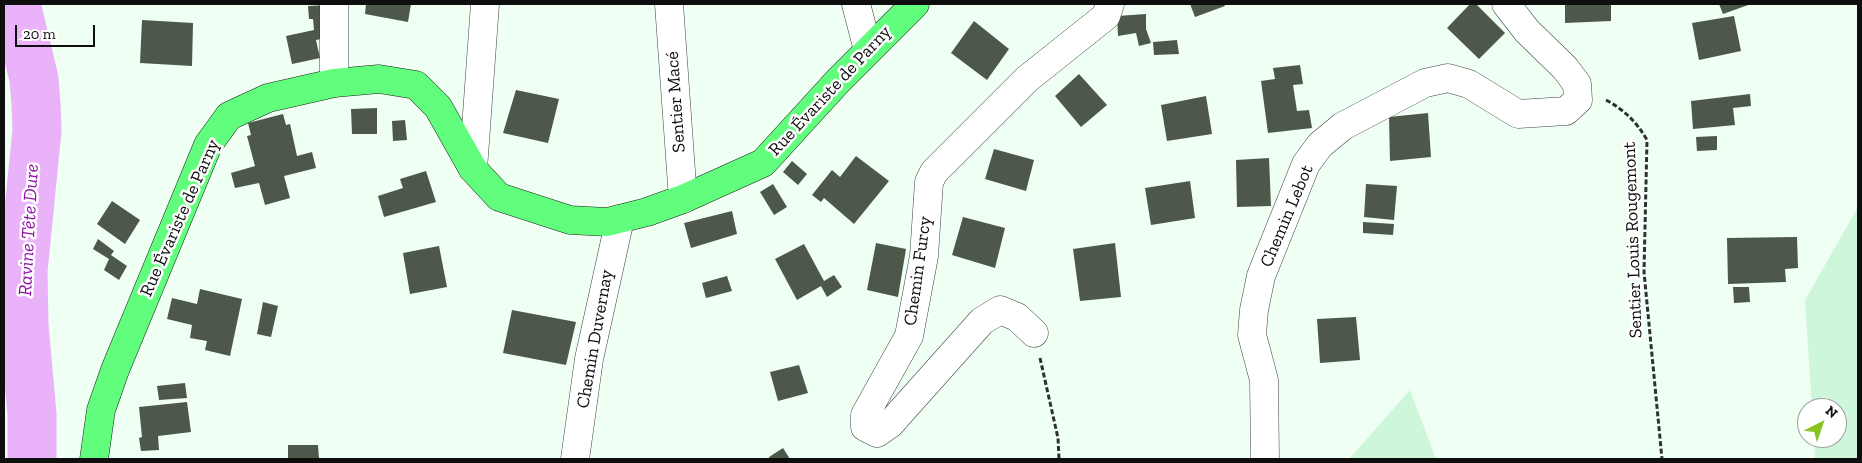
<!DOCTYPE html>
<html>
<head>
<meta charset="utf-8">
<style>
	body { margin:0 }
	#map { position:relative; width:1862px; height:463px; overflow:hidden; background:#effff3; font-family:"Zilla Slab",serif }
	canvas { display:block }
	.frame { position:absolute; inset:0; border:5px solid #0e0e0e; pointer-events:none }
	.north { position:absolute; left:1797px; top:398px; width:50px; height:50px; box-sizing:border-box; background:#fff; border:1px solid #9f9f9f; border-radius:50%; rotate:41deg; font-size:14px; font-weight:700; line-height:20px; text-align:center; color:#0e0e0e }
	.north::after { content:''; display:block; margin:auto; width:18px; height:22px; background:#88c420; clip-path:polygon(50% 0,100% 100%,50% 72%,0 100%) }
	.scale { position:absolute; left:15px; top:25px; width:80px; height:22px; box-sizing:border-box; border:2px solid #0e0e0e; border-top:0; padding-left:6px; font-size:15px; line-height:18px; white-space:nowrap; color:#0e0e0e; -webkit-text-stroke:4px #fff; paint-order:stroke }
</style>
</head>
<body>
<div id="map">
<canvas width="1862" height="463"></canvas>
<div class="frame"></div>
<div class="north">N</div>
<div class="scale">20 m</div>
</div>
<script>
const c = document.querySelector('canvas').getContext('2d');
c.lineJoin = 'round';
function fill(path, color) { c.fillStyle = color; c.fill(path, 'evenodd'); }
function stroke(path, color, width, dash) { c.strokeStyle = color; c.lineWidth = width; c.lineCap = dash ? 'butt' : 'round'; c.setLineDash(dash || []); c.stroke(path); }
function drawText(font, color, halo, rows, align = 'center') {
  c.font = font + ' "Zilla Slab",serif'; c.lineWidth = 5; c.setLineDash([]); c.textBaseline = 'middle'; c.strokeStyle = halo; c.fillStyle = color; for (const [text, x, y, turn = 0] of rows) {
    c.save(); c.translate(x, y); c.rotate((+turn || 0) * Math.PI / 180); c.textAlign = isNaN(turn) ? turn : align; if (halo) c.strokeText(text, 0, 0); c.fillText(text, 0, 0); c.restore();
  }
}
fill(new Path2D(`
	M1858,207v252h-43l-1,-21h23v-30h-25l-7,-108z
	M1410,390l26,69h-87z`), '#cef6db');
stroke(new Path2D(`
	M16,4l18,75 2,25 1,26 -14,141 1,54 8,89v45`), '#eab2f9', 49);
fill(new Path2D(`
	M366,4h45l-3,18 -43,-8z
	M1190,4h34l1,2 -30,11z
	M1470,4h6l29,29 -26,26 -32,-31z
	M1565,4h46v17l-46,2z
	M1719,4h32l-28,10z
	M327,5l3,32 -14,3 4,18 -28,6 -6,-28 28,-6 -1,-11h-4l-1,-13z
	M1146,14v15l5,14 -12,3 -3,-13 -18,3 -1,-20z
	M1734,16l7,35 -42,9 -7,-37z
	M142,20l51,3 -1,43 -52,-3z
	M974,21l35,28 -22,31 -36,-27z
	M1177,40l2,14 -25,1 -1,-13z
	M1300,65l3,19 -10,1 4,26 12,-1 3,18 -44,5 -7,-52 14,-2 -2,-11z
	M1079,74l28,31 -26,22 -26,-31z
	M516,90l43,9 -11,44 -45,-10z
	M1750,94l1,12 -18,2 2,17 -42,4 -2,-28z
	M1206,96l6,38 -45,7 -6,-36z
	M377,108v26h-25l-1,-25z
	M1428,113l3,44 -41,4 -1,-44z
	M283,114l3,11 4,-1 7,32 15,-4 4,16 -32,8 6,22 -25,7 -6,-22 -24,5 -4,-15 24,-7 -8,-30 4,-1 -3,-12z
	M405,120l2,20 -14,1 -1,-20z
	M1717,136v14l-20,1 -1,-14z
	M994,149l40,11 -8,31 -41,-12z
	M856,156l33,25 -35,43 -30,-26 -3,4 -9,-7 20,-25 8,7z
	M1269,158l2,48 -34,1 -1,-47z
	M792,161l15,13 -9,11 -15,-13z
	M426,171l10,31 -52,15 -6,-21 25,-8 -3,-9z
	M1190,181l5,37 -44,7 -6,-37z
	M773,184l14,23 -13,8 -14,-23z
	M1366,184l31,2 -3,34 -30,-3z
	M112,201l28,19 -15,24 -28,-20z
	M732,211l5,23 -46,14 -7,-25z
	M963,217l42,11 -10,40 -43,-13z
	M1363,222l31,2 -1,11 -30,-2z
	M1797,237l1,31 -13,1 1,13 -58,2 -1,-46z
	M98,239l16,12 -3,4 16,11 -8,14 -15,-10 5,-11 -16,-10z
	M876,243l30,6 -8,48 -31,-7z
	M1115,243l6,54 -41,4 -7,-52z
	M804,244l20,37 10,-6 8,12 -15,10 -6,-11 -24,14 -22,-41z
	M439,246l8,41 -37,7 -7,-41z
	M727,276l5,15 -26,7 -4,-15z
	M1733,287h16l1,15 -16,1z
	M200,289l42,10 -12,57 -25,-6 2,-9 -17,-3 2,-13 -25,-6 5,-21 25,6z
	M263,302l15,4 -7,31 -14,-3z
	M512,310l64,12 -10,43 -63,-12z
	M1356,317l4,43 -40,3 -3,-44z
	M799,365l9,28 -30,8 -8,-29z
	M185,383l2,15 -28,2 -2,-14z
	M187,402l4,30 -33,4 1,14 -18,1 -2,-13 3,-1 -3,-30z
	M288,445h30l1,14h-31z
	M783,448l7,11h-20l-1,-2z`), '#4d574a');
const minor = new Path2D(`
	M334,4v79
	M669,4l14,195
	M856,4l12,46
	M473,169l12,-165
	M1034,333l-17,-16 -17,-7 -18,11 -92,103 -13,9 -12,-6v-12l44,-79 15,-80 5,-74 5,-10 93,-93 79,-63 4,-12
	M575,459l14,-100 31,-140
	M1265,459l-1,-79 -12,-45 2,-25 7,-34 45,-112 14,-19 23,-19 82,-43 23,-5 21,6 49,30 48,-3 12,-11 -1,-16 -12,-16 -38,-37 -21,-27`);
const major = new Path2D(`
	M94,459l7,-49 14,-40 93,-225 21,-29 39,-18 66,-15 45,-4 37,6 22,22 35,62 26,28 71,23 37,2 40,-10 36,-13 80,-36 75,-82 77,-77`);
stroke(minor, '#414141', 29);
stroke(major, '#1f1f1f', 29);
stroke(new Path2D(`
	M1606,100c18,10 30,21 41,40l-3,132 18,187
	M1040,358l18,80 1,21`), '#303030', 3, [5, 2.5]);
stroke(minor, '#fff', 28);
stroke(major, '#60fe7c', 28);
drawText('18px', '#0e0e0e', '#fff', [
	["Rue Évariste de Parny",830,91,-47],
	["Sentier Macé",676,102,-94],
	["Chemin Lebot",1287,216,-67],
	["Rue Évariste de Parny",180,218,-66],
	["Sentier Louis Rougemont",1633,240,-92],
	["Chemin Furcy",918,271,-82],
	["Chemin Duvernay",595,339,-80]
]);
drawText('italic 19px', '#9012a6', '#fff', [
	["Ravine Tête Dure",29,230,-87]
]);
</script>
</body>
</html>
